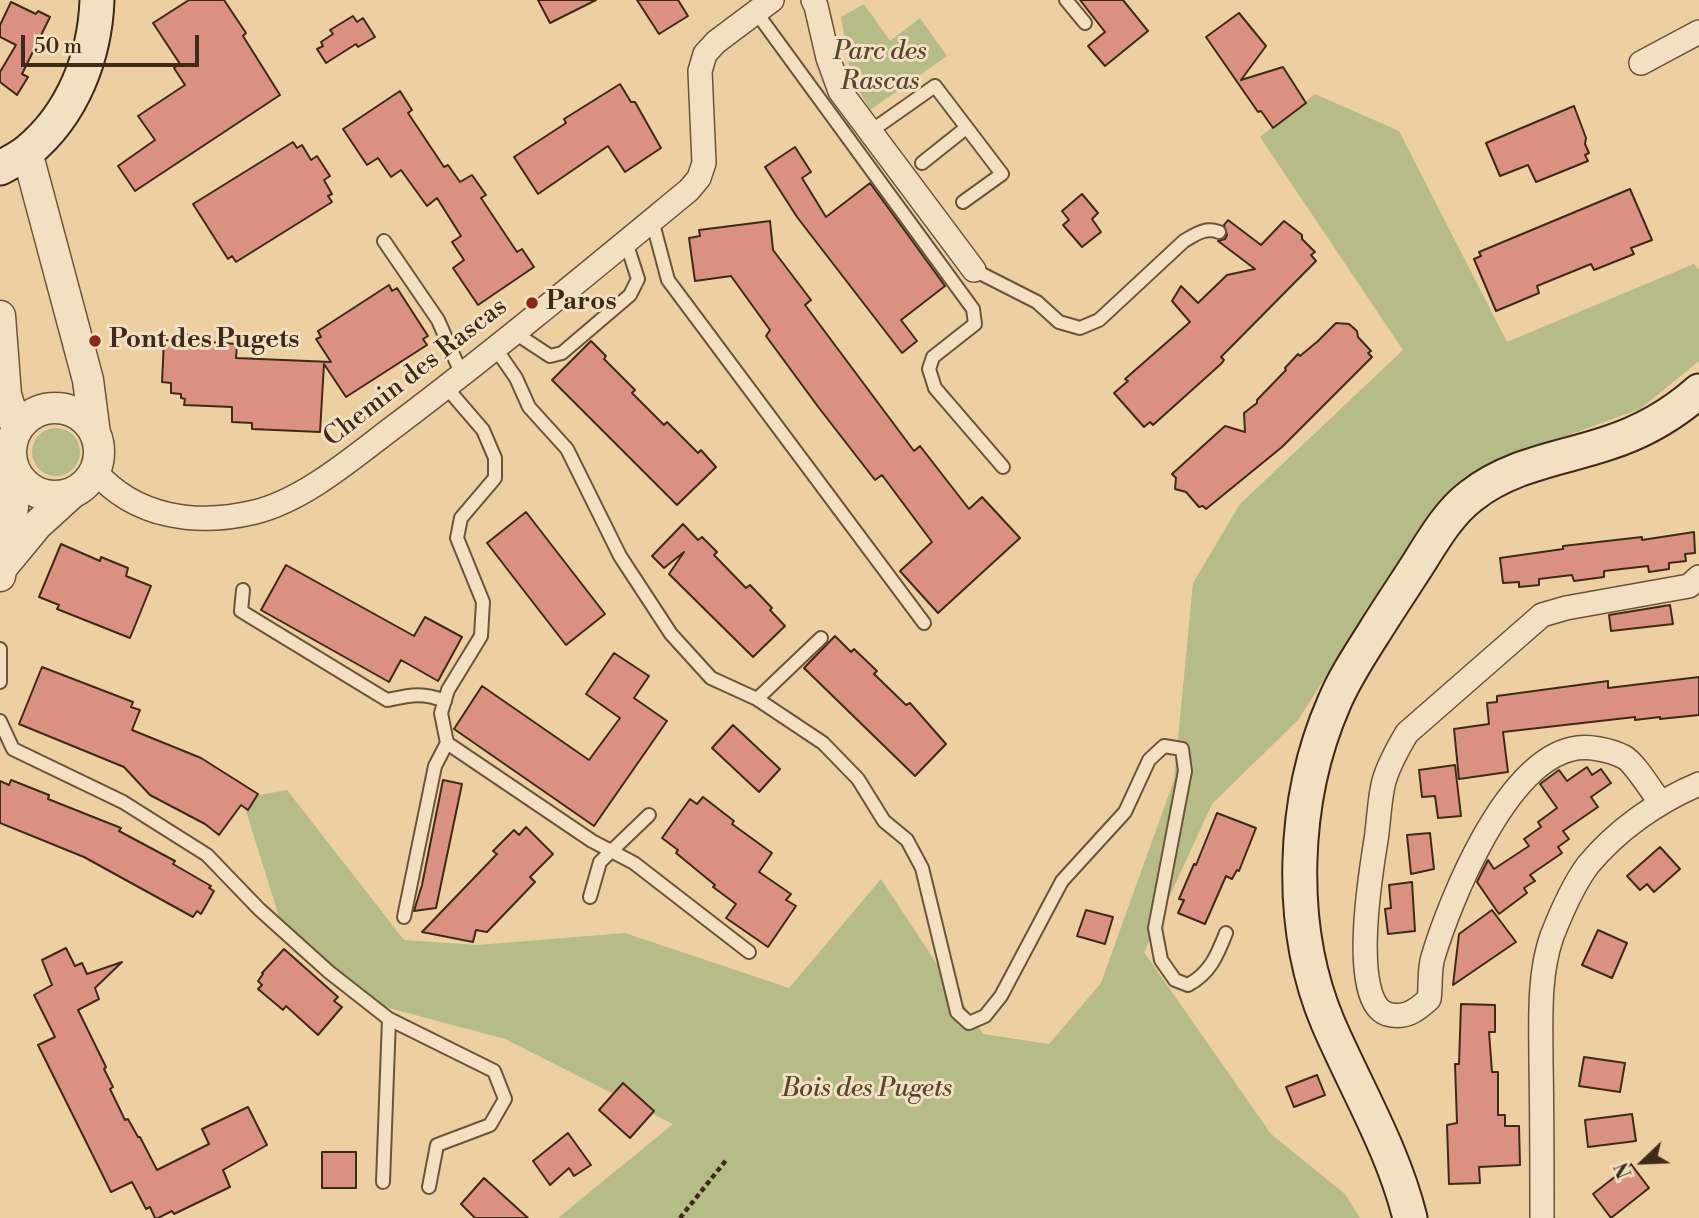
<!DOCTYPE html>
<html>
<head>
<meta charset="utf-8">
<style>
	body { margin:0 }
	#map { position:relative; width:1699px; height:1218px; overflow:hidden; background:#edd0a1; font-family:"Libre Bodoni",serif }
	canvas { display:block }
	.north { position:absolute; left:1608px; top:1127px; width:70px; height:70px; -webkit-text-stroke:5px #f3e0c2; paint-order:stroke; rotate:247deg; font-size:19px; font-weight:700; line-height:28px; text-align:center; color:#3e2a17 }
	.north::after { content:''; display:block; margin:auto; width:24px; height:32px; background:#3e2a17; clip-path:polygon(50% 0,100% 100%,50% 72%,0 100%) }
	.scale { position:absolute; left:21px; top:35px; width:178px; height:32px; box-sizing:border-box; border:4px solid #3e2a17; border-top:0; padding-left:9px; font-size:21px; line-height:24px; white-space:nowrap; color:#3e2a17; -webkit-text-stroke:5px #f3e0c2; paint-order:stroke }
</style>
</head>
<body>
<div id="map">
<canvas width="1699" height="1218"></canvas>
<div class="north">N</div>
<div class="scale">50 m</div>
</div>
<script>
const c = document.querySelector('canvas').getContext('2d');
c.lineJoin = 'round';
function fill(path, color) { c.fillStyle = color; c.fill(path, 'evenodd'); }
function stroke(path, color, width, dash) { c.strokeStyle = color; c.lineWidth = width; c.lineCap = dash ? 'butt' : 'round'; c.setLineDash(dash || []); c.stroke(path); }
function drawText(font, color, halo, rows, align = 'center') {
  c.font = font + ' "Libre Bodoni",serif'; c.lineWidth = 6; c.setLineDash([]); c.textBaseline = 'middle'; c.strokeStyle = halo; c.fillStyle = color; for (const [text, x, y, turn = 0] of rows) {
    c.save(); c.translate(x, y); c.rotate((+turn || 0) * Math.PI / 180); c.textAlign = isNaN(turn) ? turn : align; if (halo) c.strokeText(text, 0, 0); c.fillText(text, 0, 0); c.restore();
  }
}
fill(new Path2D(`
	M864,4l26,37 30,-23 27,38 -77,54 -19,-34 -10,-59z
	M1315,94l84,37 108,211 187,-78 5,6v91l-59,48 -110,40 -65,34 -45,46 -122,191 -86,84 -68,148 127,182 74,60 15,24h-802l115,-94 -168,-85 -146,-39 -79,-80 -38,-122 45,-8 117,150 74,5 147,-12 164,55 92,-109 102,155 66,10 52,-61 73,-203 19,-197 47,-79 163,-154 -143,-213z
	M32 452a24 24 0 1 1 48 0a24 24 0 1 1-48 0Z`), '#b5bc87');
const building = new Path2D(`
	M189,0h35l22,33 -3,3 37,59 -145,96 -17,-25 37,-26 -17,-24 47,-31 -11,-17 6,-4 -27,-41z
	M538,0h58l-46,23z
	M637,0h41l10,16 -29,18z
	M1080,0h43l25,31 -43,35 -17,-20 17,-14z
	M11,2l25,12 2,-3 12,6 -28,57 6,3 -11,18 -17,-13v-10l16,-27 -16,-8v-12z
	M1239,13l27,33 -25,34 42,-13 23,36 -33,25 -12,-17 -3,1 -52,-75z
	M353,16l4,6 6,-4 12,19 -17,10 -2,-3 -30,19 -9,-14 6,-3 -2,-4 12,-8 -3,-4z
	M620,84l11,18h4l26,46 -36,24 -17,-26 -70,48 -24,-37 52,-34 -2,-4z
	M400,91l12,19 -4,3 36,54 4,-2 12,17 12,-7 14,20 -5,3 36,54 5,-3 12,18 -56,38 -25,-37 11,-8 -12,-18 9,-6 -24,-38 -10,8 -26,-36 -10,7 -13,-19 -11,7 -24,-36z
	M1574,106l12,32 -1,6 4,9 -4,2 3,6 -52,21 -8,-17 -28,11 -14,-33z
	M293,142l4,6 5,-3 9,15 6,-4 13,20 -6,4 8,14 -4,2 4,6 -96,60 -4,-6 -4,3 -35,-55z
	M795,147l16,25 -9,6 24,39 44,-34 75,103 -44,34 16,21 -15,12 -105,-136 -32,-50z
	M1630,189l22,51 -21,8 3,6 -40,16 -3,-6 -54,22 2,7 -43,18 -22,-52 7,-3 -2,-4z
	M1082,194l16,19 -6,6 9,13 -19,15 -19,-22 6,-5 -7,-9z
	M1228,220l33,25 23,-24 18,14v4l13,13 -4,3 5,6 -95,96 3,3 -2,3 -69,62 -3,-3 -6,5 -30,-34 14,-12 -3,-2 65,-57 -18,-21 9,-15 17,17 29,-28 28,-6 -37,-28 7,-2 2,-4 -3,-10z
	M770,221l3,29 38,50 -6,5 109,146 6,-5 49,63 13,-12 38,41 -82,75 -38,-42 32,-29 -50,-67 -7,5 -56,-72 -53,-72 4,-6 -39,-54 -36,5 -6,-43 11,-2 -1,-6z
	M389,285l3,6 5,-3 31,48 -5,3 4,6 -81,52 -22,-33 -4,68 -68,-3v-6l-20,-1v-15l-48,-2 1,-6 -4,-1v-4l-10,-1v-10l-9,-1 2,-42 11,1v-7l33,2v6l29,2 -1,14 95,4 -15,-23 5,-2 -3,-6z
	M1336,323l13,1 8,7 1,6 13,14 -3,2 4,4 -90,90 -76,62 -3,-3 -4,1 -13,-15 -11,-3 1,-11 -4,-4 53,-48 20,6 -1,-19 13,-10v-3l29,-30 -1,-2 13,-14 2,2 18,-15z
	M591,341l15,15 -2,3 31,31 -3,3 32,32 3,-3 31,31 3,-3 15,17 -39,38 -125,-125z
	M526,512l79,102 -39,31 -79,-102z
	M683,524l15,16 4,-3 15,15 -3,3 32,33 4,-3 22,23 -2,2 15,16 -32,31 -84,-83 15,-22 -20,16 -12,-12z
	M1694,532l1,21 -10,1 1,7 -17,2v6l-20,3 -1,-6 -44,5v6l-30,4 -2,-6 -33,4v6l-20,2v-5l-16,1 -3,-25 63,-9v-3l79,-9v3z
	M61,544l39,17 1,-4 27,11 -2,8 25,10 -21,52 -73,-29 2,-4 -20,-8z
	M286,565l128,71 11,-19 37,20 -24,44 -37,-21 -12,22 -128,-72z
	M1670,605l3,19 -62,7 -2,-16z
	M835,636l16,16 3,-3 23,22 -3,3 32,31 4,-2 36,41 -31,32 -111,-108z
	M614,653l35,23 -15,22 33,23 -73,105 -140,-97 28,-43 107,74 31,-42 -34,-24z
	M42,667l91,35 -2,5 9,3 -8,20 69,28 57,36 -10,16 -7,-5 -22,30 -14,-11 -55,-29 -26,-28 -105,-43z
	M1699,677v38l-39,4v-2l-25,3v-3l-132,15 5,40 -49,7 -5,-50 35,-5 -2,-21 10,-1v-6l111,-15v7z
	M733,725l47,44 -21,23 -47,-44z
	M1455,765l6,51 -23,2 -3,-22 -13,1 -3,-27z
	M1587,767l5,8 9,-6 10,14 -20,14 7,10 -35,24 6,8 -11,8 4,6 -32,22 5,6 -11,7 3,5 -28,21 -22,-32 11,-22 6,9 35,-23 -5,-7 17,-12 -3,-5 19,-14 -17,-24 19,-14 8,11z
	M11,780l38,15 -1,4 73,29 -2,3 56,30 -2,3 38,22 -2,2 5,3 -13,23 -4,-3 -4,6 -109,-60 -84,-34v-42l9,4z
	M443,780l19,4 -26,124 -22,3 8,-26z
	M703,797l31,24 -2,3 40,29 -13,19 32,22 -5,6 10,6 -28,41 -42,-29 10,-14 -23,-17 2,-2 -39,-32 2,-3 -16,-12 28,-39 7,5z
	M1217,813l39,15 -17,43 -2,-1 -5,9 -6,-3 -21,48 -27,-11 6,-13 -5,-1 15,-35 2,1z
	M526,827l27,27 -23,23 5,5 -48,50 -11,-2 -3,12 -51,-10 75,-78 -4,-3 21,-21 5,5z
	M1430,833l4,36 -23,5 -4,-39z
	M1660,847l20,22 -26,23 -7,-8 -7,6 -13,-14z
	M1412,882l3,49 -27,3 -3,-25 6,-1 -2,-23z
	M1086,910l27,7 -8,27 -28,-8z
	M1492,910l24,32 -63,43 6,-51z
	M1598,930l29,13 -15,35 -30,-13z
	M66,948l9,18 7,-3 5,11 35,-12 -27,26 4,11 -21,11 28,57 -2,2 9,18 -3,2 15,31 3,-1 10,18h2l17,33 52,-26 -7,-15 46,-22 19,38 -44,25 7,17 -56,27 -2,-3 -14,7h-3l-5,-11 -4,2 -14,-27 -21,10 -73,-147 17,-8 -21,-42 18,-10 -10,-25z
	M284,949l54,48 -4,4 8,6 -24,28 -32,-29 -3,4 -25,-21 4,-4 -4,-4 5,-7 -1,-1z
	M1461,1004l34,1v27h-6l3,40h6v43h7v11h14l1,39 -41,2 1,16 -31,1 -2,-59 10,-2 -2,-59h4z
	M1584,1057l41,6 -5,29 -41,-6z
	M1317,1075l8,20 -31,12 -8,-20z
	M623,1083l31,28 -24,27 -31,-28z
	M1632,1114l4,27 -48,6 -3,-27z
	M568,1133l23,32 -17,11 -5,-8 -19,17 -17,-24z
	M322,1152h34v36h-34z
	M1631,1164l18,24 -38,30 -18,-24z
	M484,1178l44,40h-53l-14,-14z`);
fill(building, '#db9181');
stroke(building, '#3e2a17', 2);
const service = new Path2D(`
	M1066,0l19,23
	M756,12l217,297 2,15 -42,33 -4,12 6,19 68,79
	M871,131l64,-45 67,88 -39,28
	M922,163l44,-35
	M652,220l16,60 256,343
	M384,241l54,79 24,55
	M974,270l63,32 22,20 21,6 19,-8 85,-79c12,-7 21,-14 35,-9
	M515,333l35,23 12,-3 68,-58 8,-16 -12,-37
	M496,349l20,29 13,29 38,42 53,107 51,78 40,44 46,21 66,44 35,36 26,42 23,19 15,28 35,144 12,11 16,-7 16,-20 61,-115 63,-69 24,-52 15,-14 18,3 3,22 -30,157 6,32 14,20 13,5c22,-12 29,-29 38,-52
	M446,387l37,43 12,28v20l-34,40 -4,20 26,64 -2,34 -33,54 -7,23 6,30 145,98 42,22 115,89
	M243,590l-2,21 146,89c24,-5 35,-8 58,1
	M0,649v33
	M757,699l64,-61
	M0,721l13,28 110,53 84,53 52,54 70,63 60,47 105,52 11,28 -15,26 -53,20 -8,42
	M590,897l10,-35 49,-47
	M404,917l31,-151 12,-23
	M383,1182l6,-163`);
const minor = new Path2D(`
	M813,0l3,6 12,52 12,33 134,179
	M1641,63l58,-31
	M95,471c40,47 102,55 160,41 52,-13 102,-58 144,-89 99,-75 194,-154 290,-233l10,-12 5,-15 -4,-92 5,-17 11,-12 56,-42
	M1661,803c-9,-11 -26,-40 -37,-46 -14,-7 -37,-12 -52,-8 -67,15 -121,149 -139,208 -4,12 -2,29 -4,42 -13,12 -24,20 -42,15 -38,-13 -16,-143 -11,-174 3,-19 3,-40 8,-59 5,-17 14,-33 23,-48l135,-118 24,-7 123,-22 10,-9
	M1542,1218c0,-52 0,-103 -1,-155 0,-40 -3,-88 11,-127 9,-23 21,-51 36,-71 29,-35 70,-64 111,-81`);
const tertiary = new Path2D(`
	M27,152l61,228 7,54
	M0,316l6,79 11,35
	M11 452a44 44 0 1 1 88 0a44 44 0 1 1-88 0Z
	M4,565l33,-40 34,-31
	M0,576l13,-69v-42`);
const secondary = new Path2D(`
	M0,168c9,-5 20,-10 28,-17 45,-37 67,-95 69,-151
	M1410,1218c-17,-69 -54,-130 -82,-195 -41,-97 -36,-224 6,-320 10,-24 25,-47 39,-69 13,-21 27,-42 40,-62 17,-26 33,-57 58,-76 40,-32 90,-37 137,-53 34,-11 64,-28 91,-52`);
stroke(service, '#6a543a', 16);
stroke(minor, '#6a543a', 26);
stroke(tertiary, '#6a543a', 33);
stroke(secondary, '#3e2a17', 37);
stroke(new Path2D(`
	M680,1218l47,-59`), '#3e2a17', 4.5, [5, 3.5]);
stroke(service, '#f3e0c2', 12);
stroke(minor, '#f3e0c2', 23);
stroke(tertiary, '#f3e0c2', 30);
stroke(secondary, '#f3e0c2', 33);
for (const [x, y, r, color] of [
	[532,303,7,"#8f2418"],
	[95,341,7,"#8f2418"]
]) { const dot = new Path2D(); dot.arc(x, y, r, 0, 2 * Math.PI); c.fillStyle = color; c.fill(dot); stroke(dot, '#f3e0c2', 2.5); }
drawText('italic 26px', '#56472d', '#f3e0c2', [
	["Parc des",880,53],
	["Rascas",880,83],
	["Bois des Pugets",867,1090]
]);
drawText('bold 26px', '#3e2a17', '#f3e0c2', [
	["Paros",546,303],
	["Pont des Pugets",109,341]
], 'left');
drawText('26px', '#3e2a17', '#f3e0c2', [
	["Chemin des Rascas",416,373,-38]
]);
</script>
</body>
</html>
